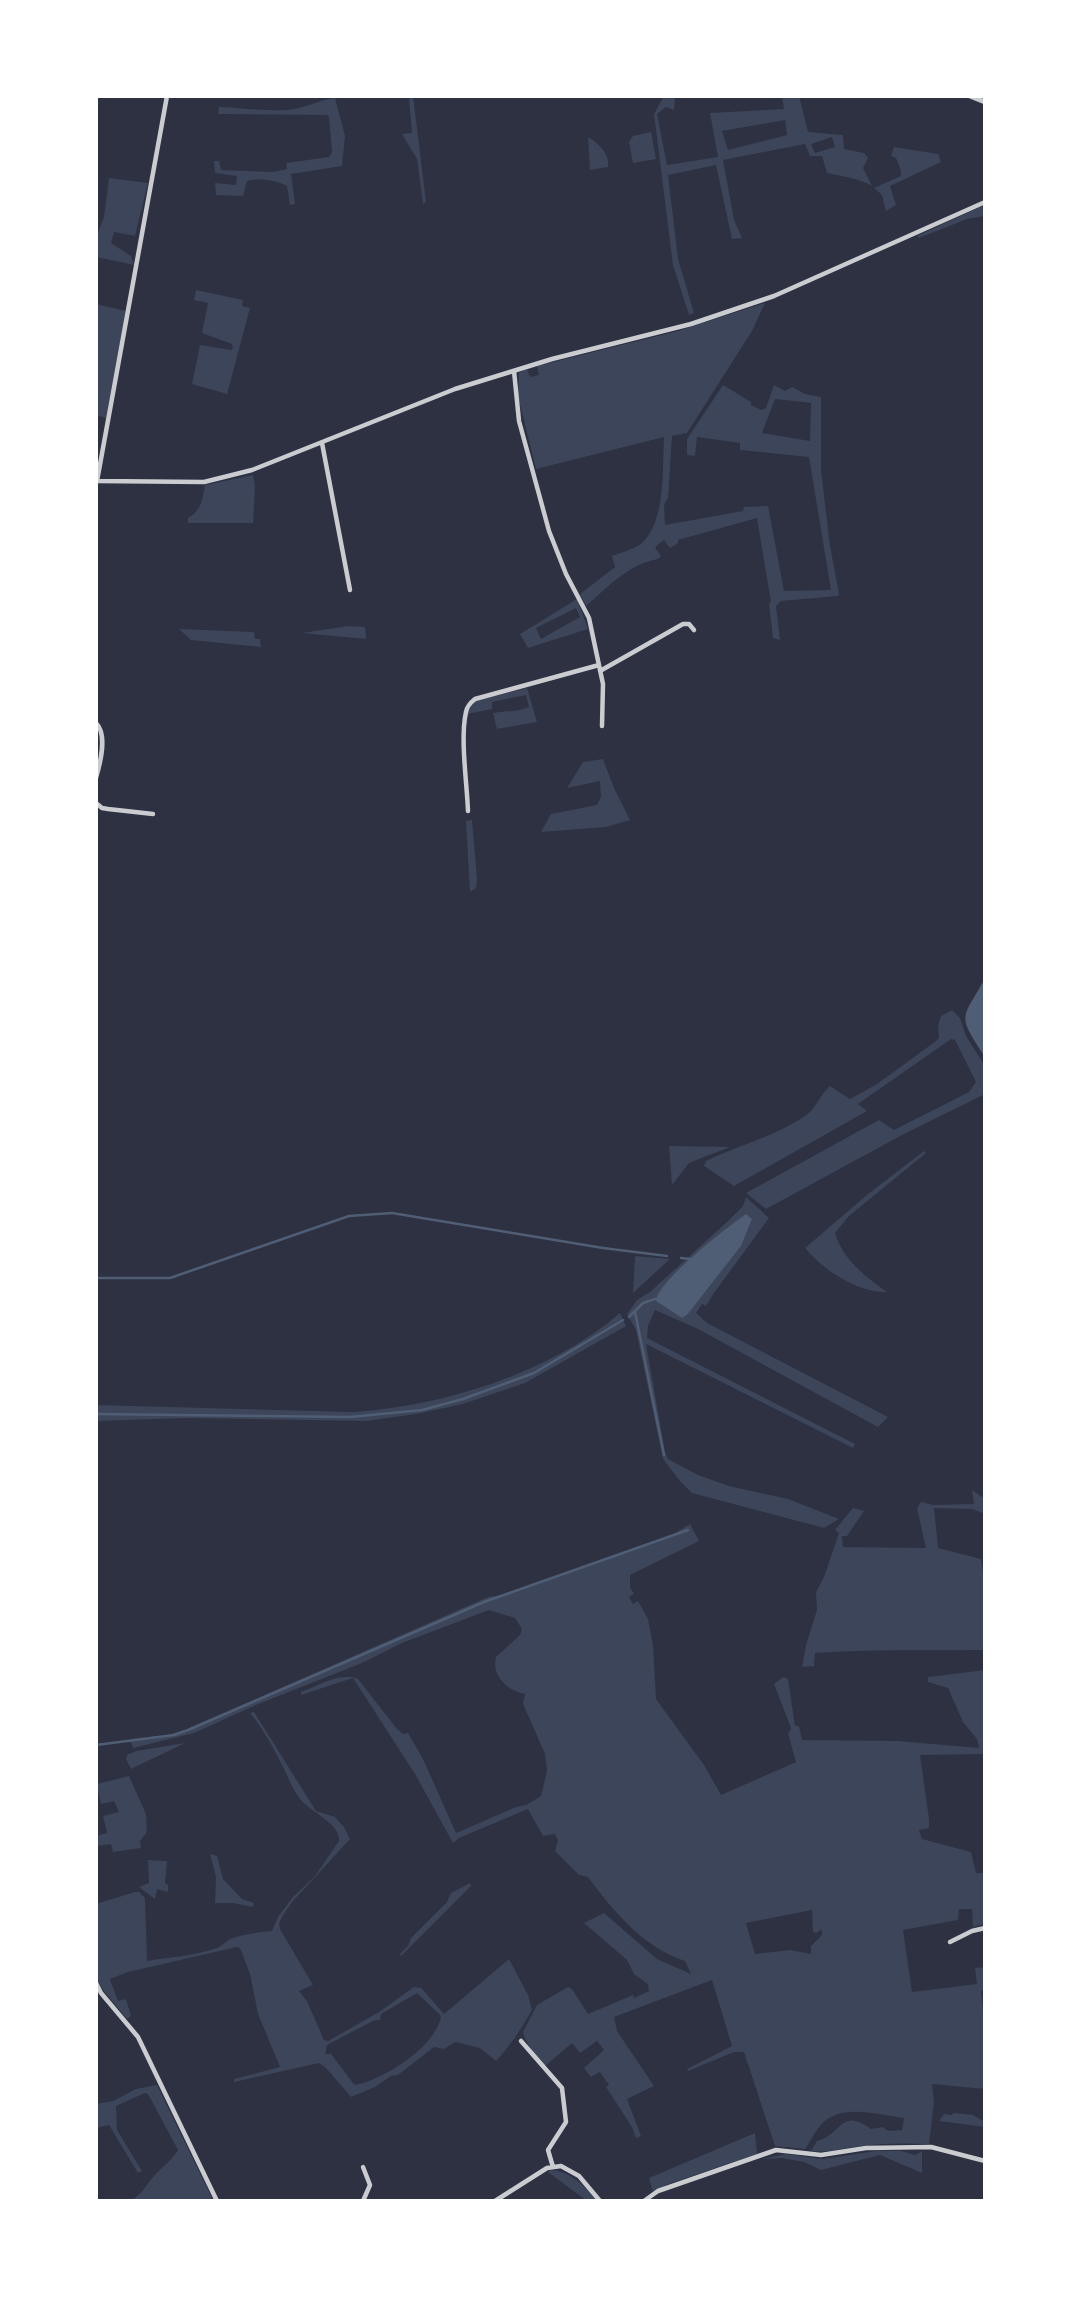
<!DOCTYPE html>
<html>
<head>
<meta charset="utf-8">
<style>
	body { margin:0 }
	#map { position:relative; width:1081px; height:2297px; overflow:hidden; background:#2d3142; font-family:Cabin,sans-serif }
	canvas { display:block }
	.frame { position:absolute; inset:0; border:98px solid #fff; pointer-events:none }
</style>
</head>
<body>
<div id="map">
<canvas width="1081" height="2297"></canvas>
<div class="frame"></div>
</div>
<script>
const c = document.querySelector('canvas').getContext('2d');
c.lineJoin = 'round';
function fill(path, color) { c.fillStyle = color; c.fill(path, 'evenodd'); }
function stroke(path, color, width, dash) { c.strokeStyle = color; c.lineWidth = width; c.lineCap = dash ? 'butt' : 'round'; c.setLineDash(dash || []); c.stroke(path); }
fill(new Path2D(`
	M413,96l13,106 -3,2 -6,-45 -15,-25 10,-1 -3,-36z
	M664,96h11l-1,14 -8,-3 -9,7 10,51 51,-8 -8,-44 74,-4 -2,-13h17l9,36 35,3 1,14 20,4 4,5 -5,10 9,18c-11,-7 -31,-10 -45,-13l-5,-17h-12l-5,-12 -82,16 11,60 8,18 -10,1 -16,-74 -48,10 10,84 16,54 -5,2 -16,-50 -19,-151zM785,120l2,15 -59,15 -6,-19zM832,137l3,10 -20,6 -4,-9z
	M335,98l10,38 -3,30 -51,8 4,30 -5,1 -3,-19c-11,-6 -28,-8 -40,-5l-4,15 -27,-1 -1,-12 21,2 1,-9 -22,-3 -1,-12h5l2,9 52,2 14,-3 -1,-6 43,-6 3,-5 -3,-35 -2,-2 -109,-1 1,-7c22,1 45,4 67,3 18,-1 32,-10 49,-12z
	M651,132l5,27 -23,4 -4,-21 4,-6z
	M588,137c10,6 22,16 20,30l-18,3z
	M894,147l44,7 3,8 -51,24 6,19 -10,6 -4,-16 -8,-7 27,-12v-5l-5,-13 -5,-2z
	M109,178l39,5 -13,53 -21,-4 -3,11 20,13 3,9 -38,-8v-19l8,-21z
	M982,206l3,10 -18,3 -48,19 -2,-2z
	M196,290l47,10 -1,6 8,2 -23,86 -35,-10 8,-39 31,5 2,-2 -1,-4 -30,-11 6,-30 -14,-3z
	M765,303l-13,28 -65,102 -15,3 -4,62 -4,6 1,21 78,-14 1,-4 24,-1 16,85 47,-1 -22,-133 -69,-7v-7l-43,-6 -2,19 -8,-1v-16l36,-54 28,17v3l10,5 5,-2 8,-23 11,6 7,-4 13,7 16,3v73l9,76 9,48 -1,2 -57,5 -5,5 4,34 -7,-2 -4,-35 2,-1 -14,-84 -79,22v3l-8,5 -6,-8 -9,7 6,9 -3,3c-29,5 -50,28 -72,47l-6,-12 35,-27 -3,-11c8,-3 18,-6 26,-10 29,-19 24,-79 26,-109l-128,32 -18,-73 1,-23 8,-4 3,8 9,-2 -2,-9 141,-35zM775,399l36,4 -1,38 -48,-8z
	M96,304l30,7 -20,107 -10,-3z
	M253,475l2,11 -2,37h-65v-5c14,-8 14,-18 17,-33z
	M577,599l11,30 -60,19 -8,-14zM576,608l4,9 -39,22 -5,-11z
	M348,626l17,1 1,12 -64,-6z
	M179,629l75,3 1,7h5l1,8 -70,-7z
	M527,688l10,34 -40,7 -4,-16c13,-3 23,0 36,-6l-3,-12 -34,7v7l-25,5 8,-13z
	M603,759l11,29 16,32 -24,7 -65,5 10,-18 46,-9 4,-8 -1,-16 -33,7 16,-26z
	M472,820l5,59 -1,9 -6,4 -4,-71z
	M952,1010l8,8 6,18 19,30 -2,29 -81,40 -136,74 -20,-16 133,-73 15,10 75,-38 7,-10 -21,-42 -4,-1 -93,65 9,7 -133,75 -30,-20 2,-5c32,-16 78,-27 105,-50 5,-5 10,-17 19,-25l20,13 27,-15 59,-43 3,-3 -1,-13 3,-9z
	M669,1146l61,1 -41,16 -17,22z
	M924,1151l2,2 -77,63 -14,17c8,27 30,43 52,59 -29,1 -64,-22 -82,-44l63,-54z
	M746,1197l23,21 -55,75 -8,13 -4,-2 -6,9 11,10 181,94 -10,10 -180,-98 -43,-19 -7,16 -1,12 208,106 -2,4 -207,-104 19,108 3,7 30,16 31,11 59,13 51,20 -15,9 -132,-35 -12,-12 -17,-22 -27,-129 -9,-16 10,-14 13,-8 78,-71 15,-15zM709,1243l32,3 -53,68 -22,-30z
	M635,1256l35,3 -37,34z
	M620,1313l6,13 -101,57 -62,21 -47,10 -50,7 -179,-3 -91,3v-16l257,7c91,-6 197,-39 267,-99z
	M972,1490l13,9v15l-13,-5 -38,-1 4,40 43,11 4,27v64c-57,1 -113,-1 -170,3l-1,13 -12,1 4,-22 11,-35 -1,-18 8,-15 15,-44 -4,-3 18,-22 11,3 -17,25h-5l1,11 83,1 -9,-40 4,-6 12,3 41,-1z
	M690,1524l9,17 -69,34v12l4,7 -5,3 4,7 5,-3 10,18 5,26 3,54 48,66 17,30 75,-33 -8,-28 3,-6 -17,-44 9,-7 5,2 7,47h4l3,14 96,1 81,7 -2,-9 -14,-17 -15,-34 -20,-6v-5l57,-7v84l-65,1 9,64v9l-10,2 3,9 49,13 5,21h9v51l-12,3 -1,-18h-13l-1,11 -55,10 9,62 65,-8 -2,-16 10,-1v23l-4,1 4,36v62l-53,-5 2,18 -5,42c-23,-1 -45,-1 -68,2 -17,2 -32,7 -50,5l6,-10c26,-7 23,-34 54,-12l12,-2 5,4 14,-1 2,-12c-27,-3 -64,-16 -84,8 -6,7 -10,16 -15,23l-30,-3 -31,-94h-10l-46,19 -1,-2 45,-23 -20,-66 -98,37 3,14 37,55 -27,13 14,37 -5,2 -4,-11 -26,-40 3,-2 -9,-13 -9,5 -7,-9 20,-18 -7,-9 -17,12 -8,-10 -27,23c-9,-10 -19,-21 -22,-34l14,-27 31,-18 4,2 16,25 45,-19 1,3 15,-7 -1,-7 -14,-10 -7,-14 -43,-37 20,-10 53,46 34,15 -6,-13c-41,-13 -72,-50 -97,-84l-9,-2 -24,-24 3,-11 -3,-6 -12,2 -15,-27 -69,29 -6,5 -38,-69 -62,-96 -52,17v-3c16,-6 41,-21 57,-13l39,50 6,5 5,-1 15,26 33,74 60,-26 10,-2 15,-9 6,-25 -2,-17 -22,-50 2,-10c-17,-3 -34,-18 -29,-37l24,-22 2,-6 -7,-11 -26,-8 -87,33 -40,20 -106,42 -62,28 -61,15 -3,-9 37,-4 18,-5 303,-133 15,-2 164,-57zM812,1910l1,22 4,1 3,-3 2,1v4l-11,11v8l-21,-4 -35,4 -9,-31z
	M254,1712l62,99 19,6 9,10 6,12 -57,62 -10,14 -4,9 1,5 33,56 -14,6 8,10 17,39 4,1 51,-29 35,-25 7,1 3,3 20,23 65,-55 19,36 4,15c-11,19 -21,35 -36,51l-16,-13 -25,-6 -11,7 -10,-2 -36,28 -7,1 -16,11 -24,10 -25,-29 -7,-5 -85,19v-3l46,-12 -22,-53 -8,-40 -10,-26 -3,-1 -109,25 -18,7 8,22 8,-2 5,17 -4,3 -24,-29 -7,-12v-74l39,-12h4l6,6 2,63c22,-4 46,-5 67,-12 8,-2 12,-9 19,-11 8,-3 31,-7 39,-7l6,-14 15,-20 22,-21 24,-35c2,-17 -29,-29 -39,-42 -8,-10 -12,-23 -18,-34 -9,-18 -19,-36 -32,-52zM417,1993l24,23c-5,31 -57,63 -85,69l-3,-2 -22,-29h-6l2,-9 48,-25h5l1,-6z
	M185,1743l-54,26 -5,-10 1,-4 9,-4z
	M129,1776l17,38 1,18 -7,9 1,7 -28,4 -2,-8 -15,2v-10l11,-3 -4,-17 16,-4 -5,-11 -13,3 -4,-20z
	M210,1854l7,2 6,23 19,20 12,4 -1,4 -20,-4h-18l1,-26z
	M148,1860l19,1 -2,22 3,2v7l-11,-3 -2,10 -16,-12 10,-4z
	M470,1883l1,3 -70,70 -1,-2 8,-8 3,-8 36,-36 4,-9z
	M157,2085l55,113 2,3h-84c14,-8 14,-14 24,-25 8,-9 17,-15 24,-26l-30,-56 -3,-1 -29,13 1,24 25,41 -4,2 -29,-48 -13,3v-24l17,-3 23,-12z
	M953,2113l20,2 12,7v5l-46,-6 5,-7 8,1z
	M755,2133l2,21 -89,30 -15,8 -4,-14z
	M876,2151h25l14,4 7,-4v22l-42,-18 -59,15 -17,-8 -22,-4 -19,1 22,-5 38,5z
	M551,2170c21,2 33,16 46,31h-10l-39,-29z`), '#3c4559');
fill(new Path2D(`
	M985,978v79c-29,-45 -23,-36 0,-79z
	M746,1214l6,5 -11,27 -53,68 -6,4 -26,-17c2,-20 71,-74 90,-87z`), '#4f5d75');
stroke(new Path2D(`
	M681,1258l9,1
	M96,1278h74l179,-62 43,-3 211,35 64,8
	M635,1312l29,143
	M629,1317l14,-14 12,-4
	M96,1414l254,3 72,-7 41,-11 71,-26 89,-53
	M96,1745l78,-10 14,-5 296,-128 204,-72`), '#4f5d75', 2.5);
stroke(new Path2D(`
	M514,371l5,50 30,110 17,43 23,44 14,66 -1,42
	M322,443l28,147
	M96,481l108,1 48,-12 203,-81 97,-30 139,-35 83,-28 211,-94
	M97,481l70,-385
	M600,671l83,-47h6l5,6
	M96,723c12,12 4,41 0,55
	M96,803l6,5 6,1 45,5
	M468,811c-1,-28 -8,-73 -2,-99 1,-6 4,-9 9,-13l124,-34
	M950,1942l22,-11 13,-3
	M96,1983l5,10 37,44 79,164
	M521,2041l41,47 4,34 -18,28 5,17
	M363,2201l7,-16 -7,-18
	M495,2201l52,-33 14,-2 18,10 21,25
	M644,2201l14,-10 118,-41 45,5 45,-7 65,-1 54,14`), '#caccd0', 4.5);
stroke(new Path2D(`
	M970,96l15,6`), '#caccd0', 5);
</script>
</body>
</html>
